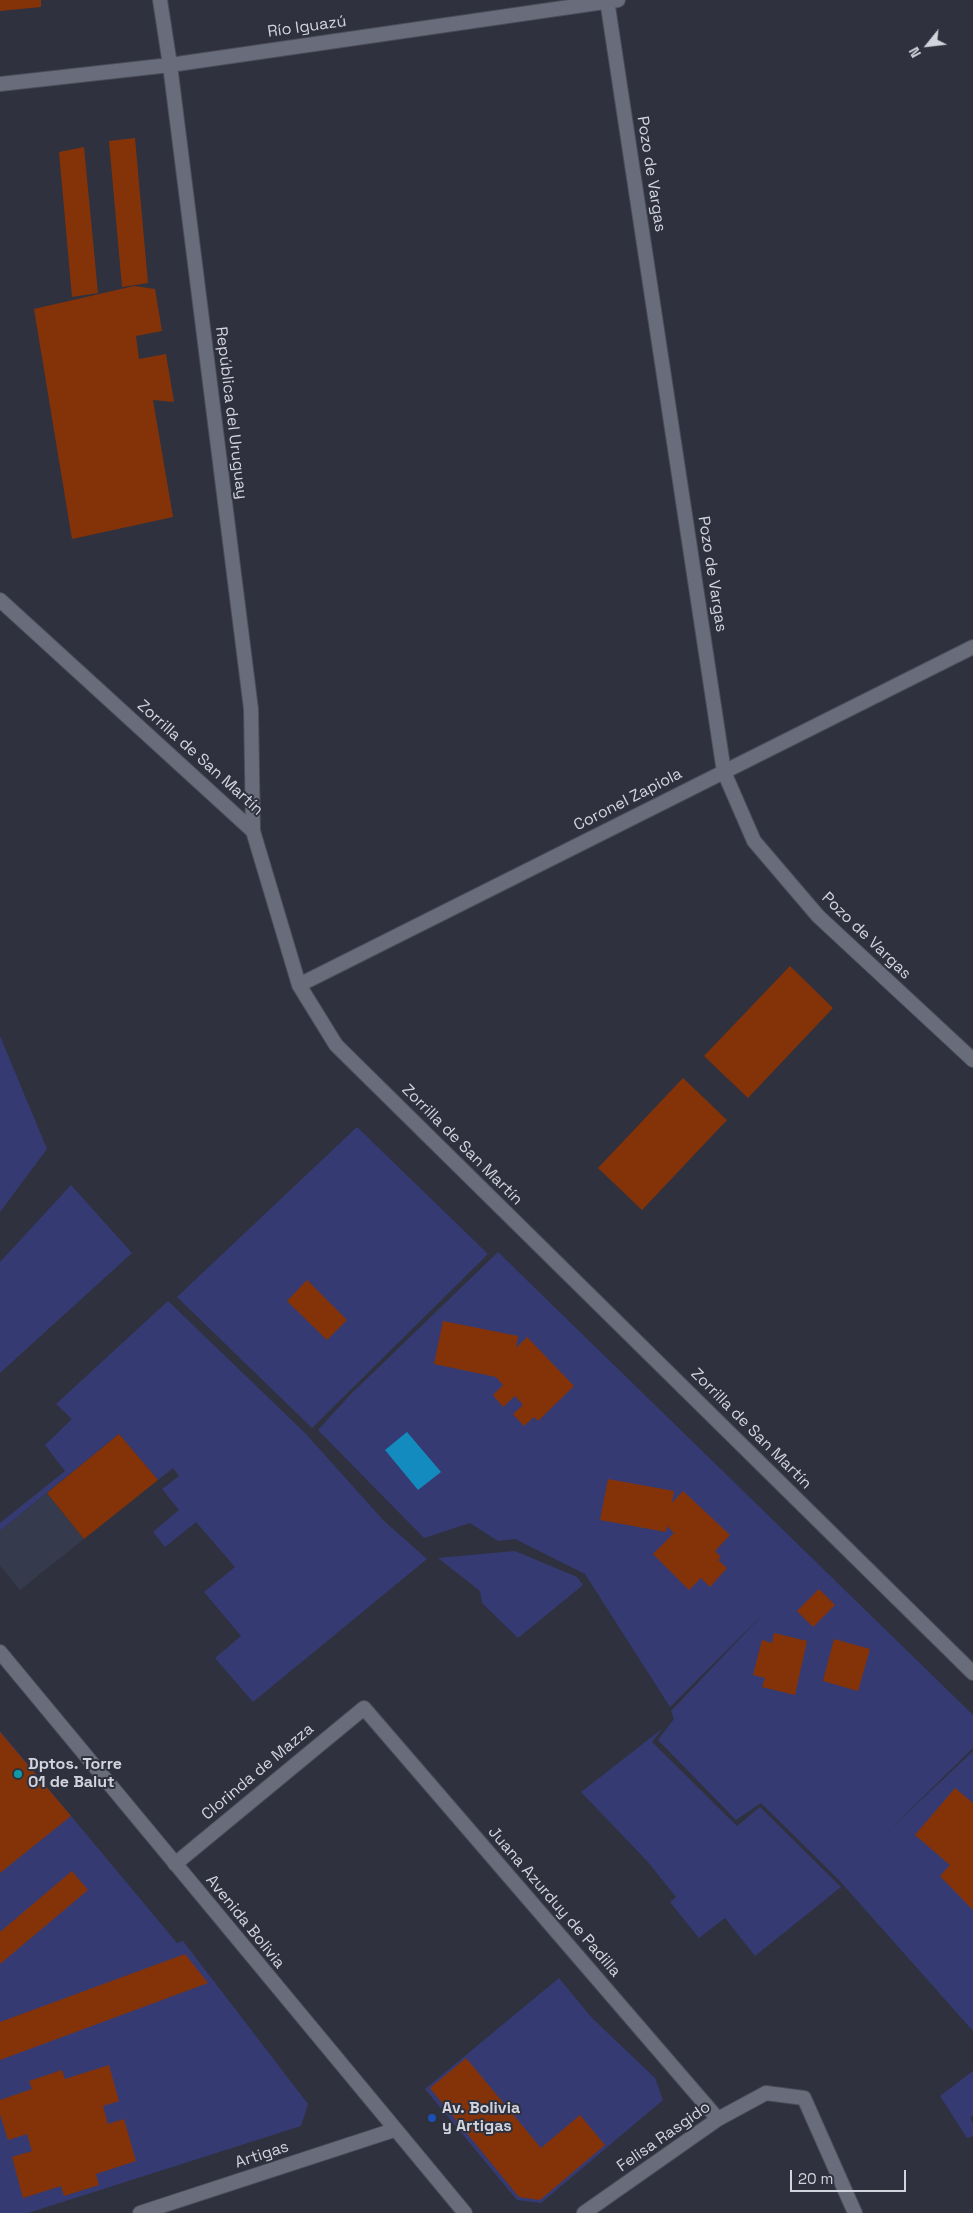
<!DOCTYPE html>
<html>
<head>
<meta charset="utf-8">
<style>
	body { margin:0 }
	#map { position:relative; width:973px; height:2213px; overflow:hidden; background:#2f313e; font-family:"Space Grotesk",sans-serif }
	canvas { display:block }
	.north { position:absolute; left:903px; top:20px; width:50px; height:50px; -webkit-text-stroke:4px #2f313e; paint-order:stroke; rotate:241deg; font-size:14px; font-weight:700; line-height:20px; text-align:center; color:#d2d4dd }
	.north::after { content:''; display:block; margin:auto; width:18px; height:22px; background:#d2d4dd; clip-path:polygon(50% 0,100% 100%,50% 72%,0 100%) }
	.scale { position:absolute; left:790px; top:2170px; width:116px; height:22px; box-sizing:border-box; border:2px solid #d2d4dd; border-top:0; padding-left:6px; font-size:15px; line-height:18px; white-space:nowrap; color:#d2d4dd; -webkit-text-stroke:4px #2f313e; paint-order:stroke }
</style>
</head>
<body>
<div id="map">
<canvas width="973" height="2213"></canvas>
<div class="north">N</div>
<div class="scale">20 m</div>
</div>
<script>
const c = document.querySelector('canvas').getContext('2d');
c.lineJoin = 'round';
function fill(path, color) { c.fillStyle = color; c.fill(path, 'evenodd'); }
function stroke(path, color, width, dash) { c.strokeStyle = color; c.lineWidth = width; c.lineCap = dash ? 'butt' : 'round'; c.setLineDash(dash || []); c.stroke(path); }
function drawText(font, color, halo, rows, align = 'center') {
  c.font = font + ' "Space Grotesk",sans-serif'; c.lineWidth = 4; c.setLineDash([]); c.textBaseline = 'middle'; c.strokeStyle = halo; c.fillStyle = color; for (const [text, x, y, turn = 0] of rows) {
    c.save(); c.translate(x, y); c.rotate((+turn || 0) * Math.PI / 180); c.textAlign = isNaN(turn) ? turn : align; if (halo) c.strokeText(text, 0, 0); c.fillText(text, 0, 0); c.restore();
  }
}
fill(new Path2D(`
	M47,1493l37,46 -64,51 -20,-24v-35z`), '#363a4d');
fill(new Path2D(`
	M0,1036l47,113 -47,63z
	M357,1127l131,127 -176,174 -135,-131z
	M71,1185l61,68 -132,120v-111z
	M498,1252l475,463v33l-88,86 88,-83v280l-135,-152 -77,-76 -25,17 -78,-80 16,-21 -3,-8 96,-101 -97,97 -85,-133 -70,-35 -17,2 -28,-18 -46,15 -106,-108 32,-35z
	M168,1301l137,132 79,88 43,38 -174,143 -38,-44 26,-22 -37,-44 31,-25 -39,-45 -31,25 -12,-15 26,-22 -17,-21 17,-13 -6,-8 -15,12 -39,-46 -119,97v-8l65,-52 -20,-26 27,-26 -16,-15z
	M515,1551l62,26 6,8 -65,53 -36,-35 -2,-12 -42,-33z
	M662,1729l-10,13 85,84 23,-19 81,80 -86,69 -30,-38 -26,20 -29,-36 6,-5 -29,-36 -66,-69z
	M0,1731l177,212 6,-2 125,163 -7,22 -273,87h-28z
	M559,1978l33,40 63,60 8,22 -122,103 -24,-3 -92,-111z
	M973,2071v44l-3,3 3,5v13l-6,2 -27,-42z`), '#353b72');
fill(new Path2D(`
	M407,1432l34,40 -23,18 -33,-40z`), '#138bbe');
fill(new Path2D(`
	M0,0h41v7l-41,4z
	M135,138l13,145 -26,4 -13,-146z
	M84,147l14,146 -26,4 -13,-145z
	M134,286l21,3 7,42 -26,5 3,23 27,-5 8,48 -21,-2 20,117 -101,22 -38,-230z
	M790,966l43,42 -85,90 -44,-42z
	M683,1078l44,42 -85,90 -44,-42z
	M307,1280l40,40 -20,20 -40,-39z
	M443,1321l75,15 -2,12 11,-11 47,49 -36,35 -4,-4 -10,9 -11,-12 10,-9 -8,-9 -12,11 -10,-12 10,-10 -7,-8 -62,-13z
	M119,1434l39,46 -74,59 -37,-46z
	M608,1479l66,12 -2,12 11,-12 47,44 -15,16 6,6 -3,3 9,8 -17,19 -9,-9 -12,12 -36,-36 21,-21 -7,-7 -1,6 -66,-12z
	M819,1589l16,16 -22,22 -16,-16z
	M774,1633l33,8 -12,54 -33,-8 3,-9 -12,-3 9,-35 10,3z
	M834,1639l36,10 -12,42 -35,-10z
	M0,1732l71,84 -71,57z
	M955,1788l18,15v107l-33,-34 10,-11 -35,-30z
	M72,1871l16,19 -88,74v-32z
	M185,1954l23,29 -208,77v-38z
	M466,2058l75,90 39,-33 25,30 -65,55 -21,-3 -89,-109z
	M109,2065l10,36 -16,5 5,18 16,-5 12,42 -40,13 3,11 -35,11 -3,-10 -38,12 -11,-41 20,-6 -5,-17 -19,6 -8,-26v-14l32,-11 -3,-8 33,-11 3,9z`), '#843309');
const minor = new Path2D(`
	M160,0l10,65 81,644 2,122
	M607,0l117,772 30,69 64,75 155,144
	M0,84l170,-19 448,-65
	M0,600l253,231 46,154 37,60 637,628
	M299,985l674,-338
	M175,1864l189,-156 354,411
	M140,2213l254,-83
	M584,2213l134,-94 48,-26 38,5 51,115`);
const tertiary = new Path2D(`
	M0,1652l465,561`);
stroke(minor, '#4b4d59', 16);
stroke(tertiary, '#4b4d59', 16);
stroke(minor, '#696c7b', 14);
stroke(tertiary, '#696c7b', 14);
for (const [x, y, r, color] of [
	[18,1774,5,"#0f9aa8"],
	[432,2118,5,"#1a4fb4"]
]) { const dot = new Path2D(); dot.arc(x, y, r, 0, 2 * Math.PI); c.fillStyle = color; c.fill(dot); stroke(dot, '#2f313e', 2); }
drawText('16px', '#d2d4dd', '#2f313e', [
	["Río Iguazú",307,27,-8],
	["Pozo de Vargas",651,174,81],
	["República del Uruguay",231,413,83],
	["Pozo de Vargas",712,574,81],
	["Zorrilla de San Martín",200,758,42],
	["Coronel Zapiola",628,800,-27],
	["Pozo de Vargas",866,936,44],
	["Zorrilla de San Martín",462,1145,45],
	["Zorrilla de San Martín",751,1429,45],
	["Clorinda de Mazza",258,1772,-40],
	["Juana Azurduy de Padilla",554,1902,49],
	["Avenida Bolivia",245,1922,51],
	["Felisa Rasgido",664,2137,-35],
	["Artigas",262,2155,-18]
]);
drawText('bold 16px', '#d2d4dd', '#2f313e', [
	["Dptos. Torre",28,1765],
	["01 de Balut",28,1783],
	["Av. Bolivia",442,2109],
	["y Artigas",442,2127]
], 'left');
</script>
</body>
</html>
